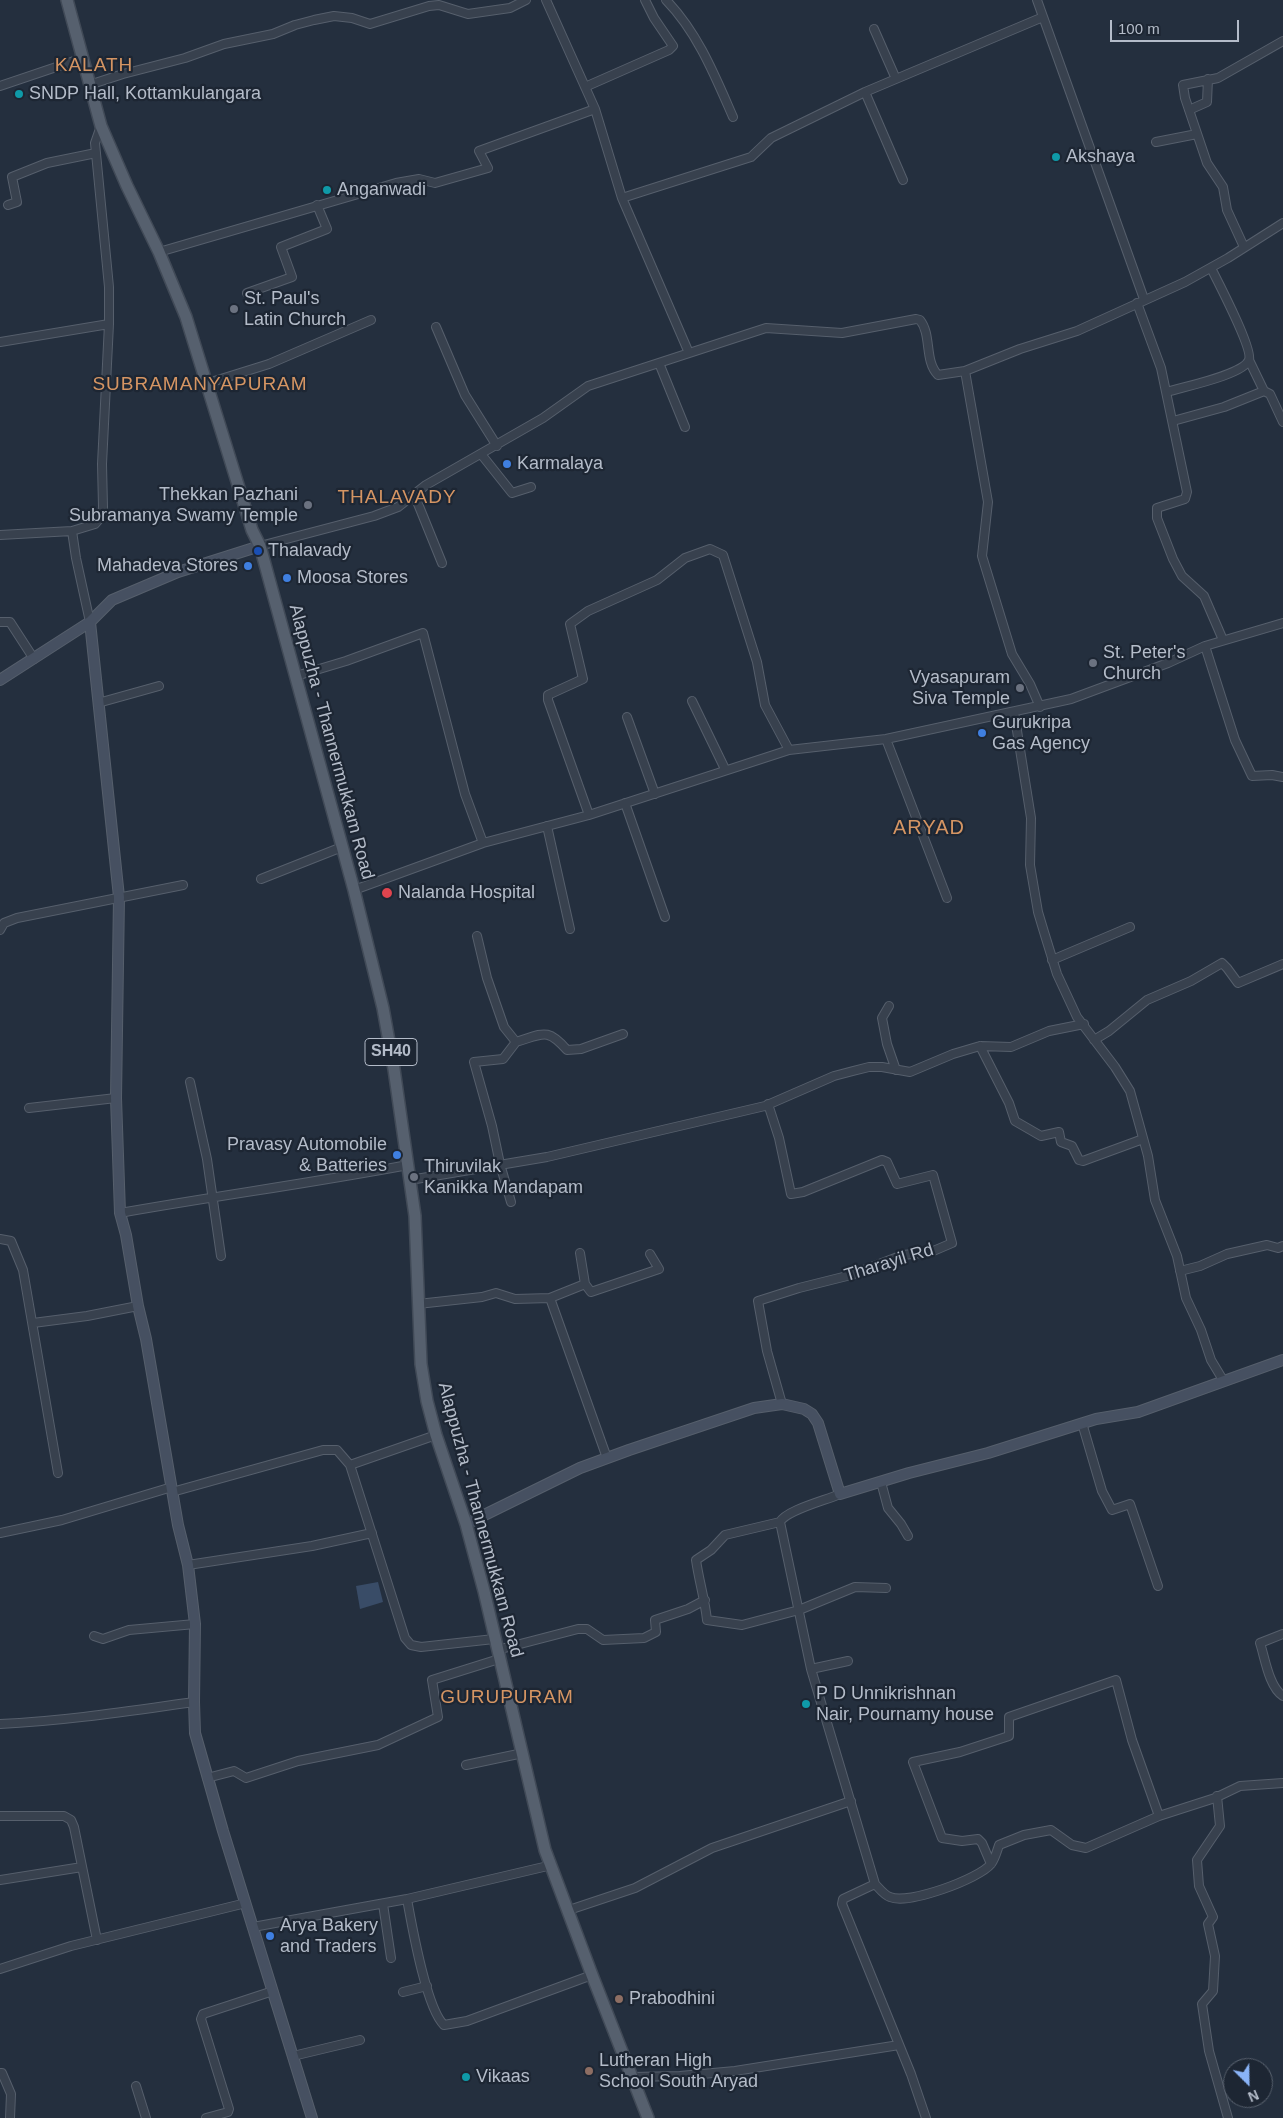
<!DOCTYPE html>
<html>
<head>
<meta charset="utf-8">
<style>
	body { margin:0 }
	#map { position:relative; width:1283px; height:2118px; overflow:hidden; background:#242f3e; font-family:Arial,sans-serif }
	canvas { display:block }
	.north { position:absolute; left:1223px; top:2058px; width:50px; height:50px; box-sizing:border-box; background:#1d2633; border:1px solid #59626f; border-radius:50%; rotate:157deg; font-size:14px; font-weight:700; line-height:20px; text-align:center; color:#b4bcc9 }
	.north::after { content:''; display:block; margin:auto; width:18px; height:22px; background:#8ab4f8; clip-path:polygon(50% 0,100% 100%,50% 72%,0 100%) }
	.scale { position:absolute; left:1110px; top:20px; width:129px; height:22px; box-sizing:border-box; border:2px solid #b4bcc9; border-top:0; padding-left:6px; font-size:15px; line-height:18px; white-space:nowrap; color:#b4bcc9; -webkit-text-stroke:4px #1d2633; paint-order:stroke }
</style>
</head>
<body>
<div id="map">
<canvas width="1283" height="2118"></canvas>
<div class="north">N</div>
<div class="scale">100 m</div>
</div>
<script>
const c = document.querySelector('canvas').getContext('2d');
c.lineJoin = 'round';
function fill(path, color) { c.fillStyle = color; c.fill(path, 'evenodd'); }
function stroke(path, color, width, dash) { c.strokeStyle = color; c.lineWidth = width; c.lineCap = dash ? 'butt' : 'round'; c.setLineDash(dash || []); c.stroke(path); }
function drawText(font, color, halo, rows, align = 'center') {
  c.font = font + ' Arial,sans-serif'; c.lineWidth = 4.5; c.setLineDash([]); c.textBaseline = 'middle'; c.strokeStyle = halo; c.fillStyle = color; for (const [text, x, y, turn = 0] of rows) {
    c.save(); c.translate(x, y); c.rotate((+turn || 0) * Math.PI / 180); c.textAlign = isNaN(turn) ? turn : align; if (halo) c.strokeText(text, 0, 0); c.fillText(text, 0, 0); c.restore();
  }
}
fill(new Path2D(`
	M378,1582l5,20 -23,7 -4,-23z`), '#394c67');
const street = new Path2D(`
	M546,0l49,109 27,89 67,155
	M666,0c32,33 49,76 67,117
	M1037,0l107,299
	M874,29l22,50
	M89,85l34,-11 62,-16 39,-14 49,-10 22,-9 19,-5 20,-4 18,2 18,6 59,-18 10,-1 29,9 42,-6 16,-8
	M0,86l83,-28
	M585,87l84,-37 4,-4 -19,-28 -9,-18
	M865,92l38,88
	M1189,110l18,-8 1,-23
	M1156,142l41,-8
	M622,198l129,-41 20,-19 94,-46 178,-75
	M8,205l9,-3 -5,-25 35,-14 49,-10
	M1244,247l-17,-37 -4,-23 -16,-24 -22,-65 -2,-13 35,-7 65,-37
	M159,252l237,-69 23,-4 16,4 53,-15 -9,-17 116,-42
	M247,293l45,-16 -11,-30 46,-18 -10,-24
	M1137,303l24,65 26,124 -2,7 -28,9v10l16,41 9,17 22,20 19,44
	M436,327l29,68 32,51
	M0,342l109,-18
	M1249,360l15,31 6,3 13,28
	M659,363l26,64
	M965,371l23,131 -6,54 30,98 18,30 10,23
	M208,383l61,-19 102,-44
	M1167,392c15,-5 76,-17 82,-32 4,-11 -31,-78 -38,-92
	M1173,421l51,-14 40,-16
	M481,454l31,39 19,-6
	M414,494l28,69
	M0,535l72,-4
	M260,546l114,-30 24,-9 28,-22 117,-67 45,-32 178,-58 76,5 74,-14 4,1c12,15 4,41 18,55l27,-4 55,-22 57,-18 108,-49 43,-24 55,-35
	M0,622h10l24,37
	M90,622l-14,-64 -4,-27 23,-7 7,-8 1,-9 -1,-43 7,-140v-37l-14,-144 6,-17
	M1205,646l30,94 17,36 20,-1 11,2
	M296,676l50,-15 77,-28 42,161 18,49
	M692,701l33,68
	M98,703l61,-17
	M1014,712l17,106 -1,47 8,47 6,20 13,42 20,43 38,50 15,24 18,65 7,44 22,56 9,42 15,32 10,30 12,20
	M627,717l28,77
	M886,739l61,159
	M625,803l40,114
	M589,815l-41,-115v-5l35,-16 -13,-55 18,-13 69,-31 28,-22 25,-9 13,6 34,107 8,43 24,45
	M547,826l23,103
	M261,879l81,-32
	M354,890l129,-47 106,-28 200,-65 97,-11 185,-40 97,-36 37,-17 78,-23
	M0,930l4,-7 13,-5 166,-33
	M477,936l10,42 17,49 12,15 -13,17 -29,3 18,64 8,38 11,38
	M1052,960l78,-33
	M889,1006l-7,12 5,26 9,26
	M1094,1040l15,-9 38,-31 44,-19 31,-18 5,5 11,15 45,-19
	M516,1042c27,-8 31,-15 51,8l14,-1 42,-15
	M980,1046l29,57 6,18 26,15 18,-4 2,10 11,4 7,14 4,1 60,-22
	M190,1082l17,77 14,97
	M768,1104l11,34 12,56 12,-2 79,-32 5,2 10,22 36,-9 19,68 -21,9 -28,3 -52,20 -52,13 -41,13 9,50 15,53
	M29,1108l87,-10
	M410,1180l137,-23 218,-51 69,-30 19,-5 16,-4h13l28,5 43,-18 27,-8 31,1 38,-16 35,-7
	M120,1213c96,-17 192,-30 288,-48
	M0,1239l11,2 12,29 35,203
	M1180,1271l20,-5 27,-12 40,-9 11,3 5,-2
	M585,1284l6,8 68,-23 -9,-15
	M550,1298l57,160
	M418,1304l64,-7 14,-4 19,6 35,-1 35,-14 -5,-31
	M33,1323l54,-7 51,-10
	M1082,1423l20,68 10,19 18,-6 28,82
	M350,1465l86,-30
	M881,1482l7,26 13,16 7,12
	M172,1492l151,-42h14l13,15 55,173 6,7 10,2 73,-8
	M840,1494c-13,6 -54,16 -60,28l31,147 64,215c4,4 9,11 15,13 18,8 89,-18 101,-33 4,-5 6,-13 8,-19l25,-10 27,-5 21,15 14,3 73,-32 56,-18 25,-12 43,-3
	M780,1522l-55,13 -14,15 -15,10c3,21 9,40 11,60l35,5 57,-15 56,-23 31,1
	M0,1533l62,-13 110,-33
	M188,1565l124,-19 60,-13
	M1283,1634l-23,9c5,15 9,44 23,53
	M94,1636l9,3 26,-9 66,-6
	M497,1650l81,-21h9l16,11 41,-2 12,-6 -1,-12 33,-11 17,-9
	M811,1669l37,-8
	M0,1724c65,-3 129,-13 194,-22
	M466,1765l57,-12
	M207,1778l27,-7 12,7 52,-17 80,-16 60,-28 -6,-37 67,-21
	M1217,1796l3,30 -23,34 2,26 14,31 -5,7 7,32 -2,35 -11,13 7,47 19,67
	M0,1816h64l7,4 3,7 23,113
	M991,1864l-9,-21 -4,-4 -16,2 -20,-3 -29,-76 47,-10 49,-16v-19l107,-37 16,60 27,76
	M0,1880l82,-13
	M875,1884l-32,15 -1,5 69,170 15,44
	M407,1899c5,27 19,109 37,126l23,-4 125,-46
	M383,1904l8,54
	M569,1910l66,-22 77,-40 139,-47
	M253,1927l154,-28 145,-34
	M0,1969l71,-23 175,-43
	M403,1992l24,-6
	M293,2056l67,-16
	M0,2073h2l9,21 -1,24
	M632,2077l48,-1 55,-5 164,-26
	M136,2086l10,32
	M206,2118l22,-6 1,-3 -28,-90 2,-5 70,-23`);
const secondary = new Path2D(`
	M90,622l29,275 -3,201 4,115 6,22 12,71 8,33 32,186 10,40 7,59 -1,78 1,31 28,98 89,287
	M0,680l90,-58 22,-22 66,-28 82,-26
	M466,1524l114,-56 49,-18 125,-42 28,-4 22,5 8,5 6,9 22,71 69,-21 79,-20 108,-34 42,-7 145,-52`);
const primary = new Path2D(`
	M67,0l34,126 26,60 32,66 27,65 66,213 8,16 94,344 29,118 11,61 21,147 6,148 6,37 9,34 30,89 18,67 61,259 47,125 56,143`);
stroke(street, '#565f6c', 10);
stroke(secondary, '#565f6c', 12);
stroke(primary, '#414a57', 14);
stroke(street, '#38414e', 8);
stroke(secondary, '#465061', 10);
stroke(primary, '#56606e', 11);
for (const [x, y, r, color] of [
	[19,94,5,"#0f9aa8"],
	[1056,157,5,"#0f9aa8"],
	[327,190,5,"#0f9aa8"],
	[234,309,5,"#6b7280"],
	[507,464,5,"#3f7fe0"],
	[308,505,5,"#6b7280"],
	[258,551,5,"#1a4fb4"],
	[248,566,5,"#3f7fe0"],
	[287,578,5,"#3f7fe0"],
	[1093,663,5,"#6b7280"],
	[1020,688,5,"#6b7280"],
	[982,733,5,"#3f7fe0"],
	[387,893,6,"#e0444e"],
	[397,1155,5,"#3f7fe0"],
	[414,1177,5,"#6b7280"],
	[806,1704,5,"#0f9aa8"],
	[270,1936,5,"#3f7fe0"],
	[619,1999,5,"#8d6e63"],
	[589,2071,5,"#8d6e63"],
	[466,2077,5,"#0f9aa8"]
]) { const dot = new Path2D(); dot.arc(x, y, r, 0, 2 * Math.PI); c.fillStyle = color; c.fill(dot); stroke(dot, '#1d2633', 2); }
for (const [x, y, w] of [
	[391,1052,52]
]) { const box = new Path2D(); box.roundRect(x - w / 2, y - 13.5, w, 27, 4); c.fillStyle = '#1d2633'; c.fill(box); stroke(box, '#b4bcc9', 1); }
drawText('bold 16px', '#b4bcc9', null, [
	["SH40",391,1052]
]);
drawText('18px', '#b4bcc9', '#1d2633', [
	["SNDP Hall, Kottamkulangara",29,94],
	["Akshaya",1066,157],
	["Anganwadi",337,190],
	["St. Paul's",244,299],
	["Latin Church",244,320],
	["Karmalaya",517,464],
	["Thekkan Pazhani",298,495,"right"],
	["Subramanya Swamy Temple",298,516,"right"],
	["Thalavady",268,551],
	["Mahadeva Stores",238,566,"right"],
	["Moosa Stores",297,578],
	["St. Peter's",1103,653],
	["Church",1103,674],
	["Vyasapuram",1010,678,"right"],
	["Siva Temple",1010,699,"right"],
	["Gurukripa",992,723],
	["Gas Agency",992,744],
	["Nalanda Hospital",398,893],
	["Pravasy Automobile",387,1145,"right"],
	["& Batteries",387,1166,"right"],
	["Thiruvilak",424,1167],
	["Kanikka Mandapam",424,1188],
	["P D Unnikrishnan",816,1694],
	["Nair, Pournamy house",816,1715],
	["Arya Bakery",280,1926],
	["and Traders",280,1947],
	["Prabodhini",629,1999],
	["Lutheran High",599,2061],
	["School South Aryad",599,2082],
	["Vikaas",476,2077]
], 'left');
drawText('18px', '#b4bcc9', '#1d2633', [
	["Alappuzha - Thannermukkam Road",331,742,75],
	["Tharayil Rd",889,1263,-17],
	["Alappuzha - Thannermukkam Road",480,1520,75]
]);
c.letterSpacing = '1px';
drawText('19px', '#d59563', '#1d2633', [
	["KALATH",94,66],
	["SUBRAMANYAPURAM",200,385],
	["THALAVADY",397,498],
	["GURUPURAM",507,1698]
]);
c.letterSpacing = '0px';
c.letterSpacing = '1px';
drawText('20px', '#d59563', '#1d2633', [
	["ARYAD",929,828]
]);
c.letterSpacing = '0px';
</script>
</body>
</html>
